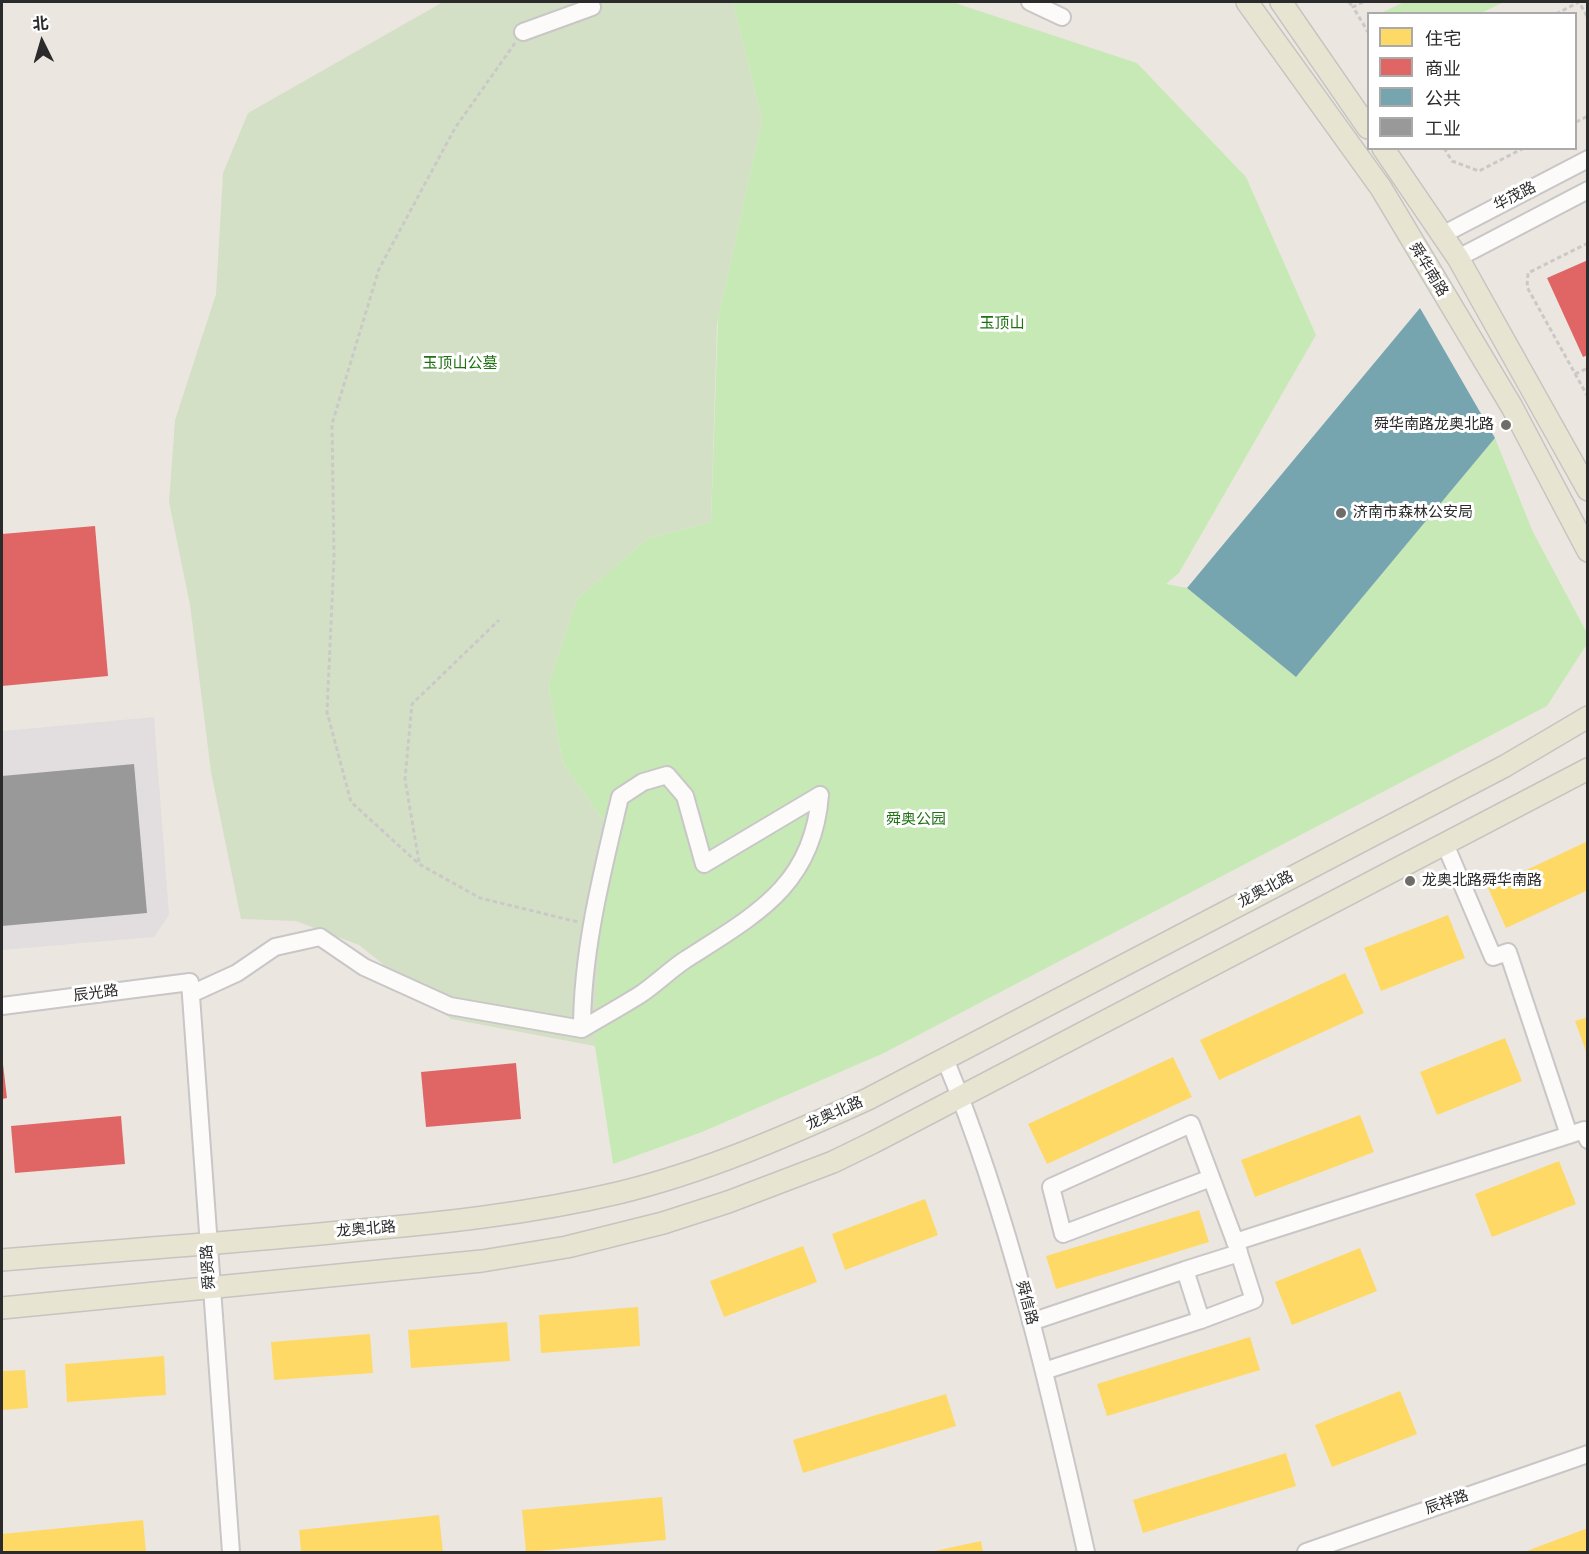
<!DOCTYPE html>
<html>
<head>
<meta charset="utf-8">
<style>
	body { margin:0 }
	#map { position:relative; width:1589px; height:1554px; overflow:hidden; background:#ebe7e0; font-family:Roboto,"Noto Sans SC",sans-serif }
	canvas { display:block }
	.frame { position:absolute; inset:0; border:3px solid #2b2b2b; pointer-events:none }
	.legend { position:absolute; left:1367px; top:12px; width:210px; height:138px; box-sizing:border-box; background:#fff; border:2px solid #aaa; margin:0; padding:8px 10px; list-style:none; font-size:18px; color:#2b2b2b }
	.legend li { display:flex; align-items:center; gap:12px; height:30px }
	.legend b { width:30px; border:2px solid #aaa }
	.north { position:absolute; left:12px; top:12px; width:60px; height:60px; -webkit-text-stroke:4px #fff; paint-order:stroke; rotate:355deg; font-size:16px; font-weight:700; line-height:24px; text-align:center; color:#2b2b2b }
	.north::after { content:''; display:block; margin:auto; width:21px; height:27px; background:#2b2b2b; clip-path:polygon(50% 0,100% 100%,50% 72%,0 100%) }
</style>
</head>
<body>
<div id="map">
<canvas width="1589" height="1554"></canvas>
<div class="frame"></div>
<ul class="legend">
<li><b style="height:16px;background:#ffd966"></b>住宅</li>
<li><b style="height:16px;background:#e06666"></b>商业</li>
<li><b style="height:16px;background:#76a5af"></b>公共</li>
<li><b style="height:16px;background:#999"></b>工业</li>
</ul>
<div class="north">北</div>
</div>
<script>
const c = document.querySelector('canvas').getContext('2d');
c.lineJoin = 'round';
function fill(path, color) { c.fillStyle = color; c.fill(path, 'evenodd'); }
function stroke(path, color, width, dash) { c.strokeStyle = color; c.lineWidth = width; c.lineCap = dash ? 'butt' : 'round'; c.setLineDash(dash || []); c.stroke(path); }
function drawText(font, color, halo, rows, align = 'center') {
  c.font = font + ' Roboto,"Noto Sans SC",sans-serif'; c.lineWidth = 6; c.setLineDash([]); c.textBaseline = 'middle'; c.strokeStyle = halo; c.fillStyle = color; for (const [text, x, y, turn = 0] of rows) {
    c.save(); c.translate(x, y); c.rotate((+turn || 0) * Math.PI / 180); c.textAlign = isNaN(turn) ? turn : align; if (halo) c.strokeText(text, 0, 0); c.fillText(text, 0, 0); c.restore();
  }
}
fill(new Path2D(`
	M154,717l15,198 -15,22 -152,13v-219z`), '#e2dedf');
fill(new Path2D(`
	M733,2h219l185,61 109,114 70,158 -137,238 -13,11 21,4 109,89 199,-239 38,94 54,101v11l-40,62 -663,347 -182,79 -89,32 -18,-118 -13,-62 22,-162 -41,-59 -15,-77 29,-87 71,-61 63,-16 7,-203 44,-199z
	M1404,2h100l-23,11h-100z`), '#c7e9b6');
fill(new Path2D(`
	M443,2h290l29,118 -45,204 -6,198 -63,16 -71,61 -29,87 15,77 41,59 -9,224 -144,-27 -92,-74 -63,-24 -55,-2 -30,-147 -21,-167 -21,-103 6,-82 41,-126 7,-121 25,-60z`), '#d4e0c6');
fill(new Path2D(`
	M1588,841v49l-82,38 -18,-40z
	M1448,915l17,43 -84,33 -17,-43z
	M1345,973l19,40 -145,67 -19,-40z
	M1588,1017v37h-1l-12,-33z
	M1505,1038l17,43 -85,34 -17,-43z
	M1173,1057l19,40 -145,67 -19,-40z
	M1360,1115l14,37 -119,45 -14,-37z
	M1559,1161l17,43 -84,33 -17,-43z
	M925,1199l13,36 -93,35 -13,-36z
	M1199,1210l10,32 -153,47 -10,-33z
	M803,1246l14,36 -93,35 -14,-36z
	M1360,1248l17,43 -85,34 -17,-43z
	M638,1307l2,39 -99,7 -2,-38z
	M507,1322l3,39 -99,7 -3,-38z
	M370,1334l3,39 -99,7 -3,-38z
	M1250,1337l10,33 -153,46 -10,-32z
	M164,1356l2,39 -99,7 -2,-38z
	M25,1370l3,38 -26,2v-39z
	M1400,1391l17,43 -85,33 -17,-42z
	M946,1394l10,32 -153,47 -10,-33z
	M1286,1453l10,33 -153,47 -10,-33z
	M662,1497l4,43 -140,12 -4,-42z
	M439,1515l4,37h-142l-2,-22z
	M143,1520l3,32h-144v-18z
	M1588,1528v24h-64z
	M981,1541l2,11h-53z`), '#ffd966');
fill(new Path2D(`
	M1588,260v95l-5,2 -36,-79z
	M95,526l13,150 -106,10v-152z
	M2,1056l5,42 -5,1z
	M516,1063l5,56 -95,8 -5,-55z
	M121,1116l4,48 -110,9 -4,-47z`), '#e06666');
fill(new Path2D(`
	M1420,308l75,130 -199,239 -109,-89z`), '#76a5af');
fill(new Path2D(`
	M134,764l13,149 -145,13v-150z`), '#999');
const minor = new Path2D(`
	M1030,2l32,15
	M523,32l69,-25 -2,-5
	M1442,235l146,-76
	M1458,258l130,-68
	M191,994l46,-21 38,-26 45,-10 44,30 86,39 132,23c20,-12 40,-23 59,-35 16,-11 29,-24 44,-34 70,-45 128,-74 135,-165
	M2,1006l188,-24 41,570
	M582,1029c0,-78 20,-156 38,-232l23,-15 24,-7 18,21 19,68 116,-69
	M945,1059c65,158 104,327 141,493
	M1569,1135l15,-5 4,10
	M1211,1178l-148,56 -12,-47 140,-63 48,128
	M1235,1242l334,-107 -61,-183 -15,5 -48,-113
	M1185,1270l54,-17 15,47 -53,20
	M1031,1322l154,-52 16,50 -157,51
	M1306,1552l282,-98`);
const major = new Path2D(`
	M1247,2l134,186 131,219 76,144
	M1281,2l87,126
	M1383,148l75,110 130,232
	M2,1260c115,-10 232,-17 347,-29 91,-8 180,-17 269,-38 87,-21 169,-57 250,-94l637,-333 83,-49
	M2,1308l480,-47 85,-14 96,-24 65,-21 105,-40 41,-20 714,-373`);
stroke(minor, '#c8c6c6', 20);
stroke(major, '#c5c4c1', 24);
stroke(new Path2D(`
	M1349,2l4,5
	M1363,2l-10,5 15,25
	M1556,14l23,-12 9,16
	M515,43l-60,85 -76,141 -47,155 2,134 -7,154 24,90 68,62 61,34 98,24
	M1576,122l12,-6
	M1444,148l8,13 27,10 45,-23
	M1588,243l-60,30 -1,14 61,110
	M1575,374l13,-6
	M419,862l-14,-83 7,-75 87,-84`), '#cac9c8', 3, [4.5, 3]);
stroke(minor, '#fcfbfa', 16);
stroke(major, '#e8e4d2', 21);
for (const [x, y, r, color] of [
	[1506,425,6,"#6e6d6a"],
	[1341,513,6,"#6e6d6a"],
	[1410,881,6,"#6e6d6a"]
]) { const dot = new Path2D(); dot.arc(x, y, r, 0, 2 * Math.PI); c.fillStyle = color; c.fill(dot); stroke(dot, '#fff', 2); }
drawText('15px', '#2b2b2b', '#fff', [
	["华茂路",1515,197,-27],
	["舜华南路",1428,270,59],
	["龙奥北路",1266,890,-28],
	["辰光路",96,994,-7],
	["龙奥北路",835,1114,-24],
	["龙奥北路",366,1230,-5],
	["舜贤路",209,1267,-94],
	["舜信路",1026,1303,75],
	["辰祥路",1447,1503,-19]
]);
drawText('15px', '#1f7112', '#fff', [
	["玉顶山",1002,324],
	["玉顶山公墓",460,364],
	["舜奥公园",916,820]
]);
drawText('15px', '#2b2b2b', '#fff', [
	["舜华南路龙奥北路",1494,425,"right"],
	["济南市森林公安局",1353,513],
	["龙奥北路舜华南路",1422,881]
], 'left');
</script>
</body>
</html>
